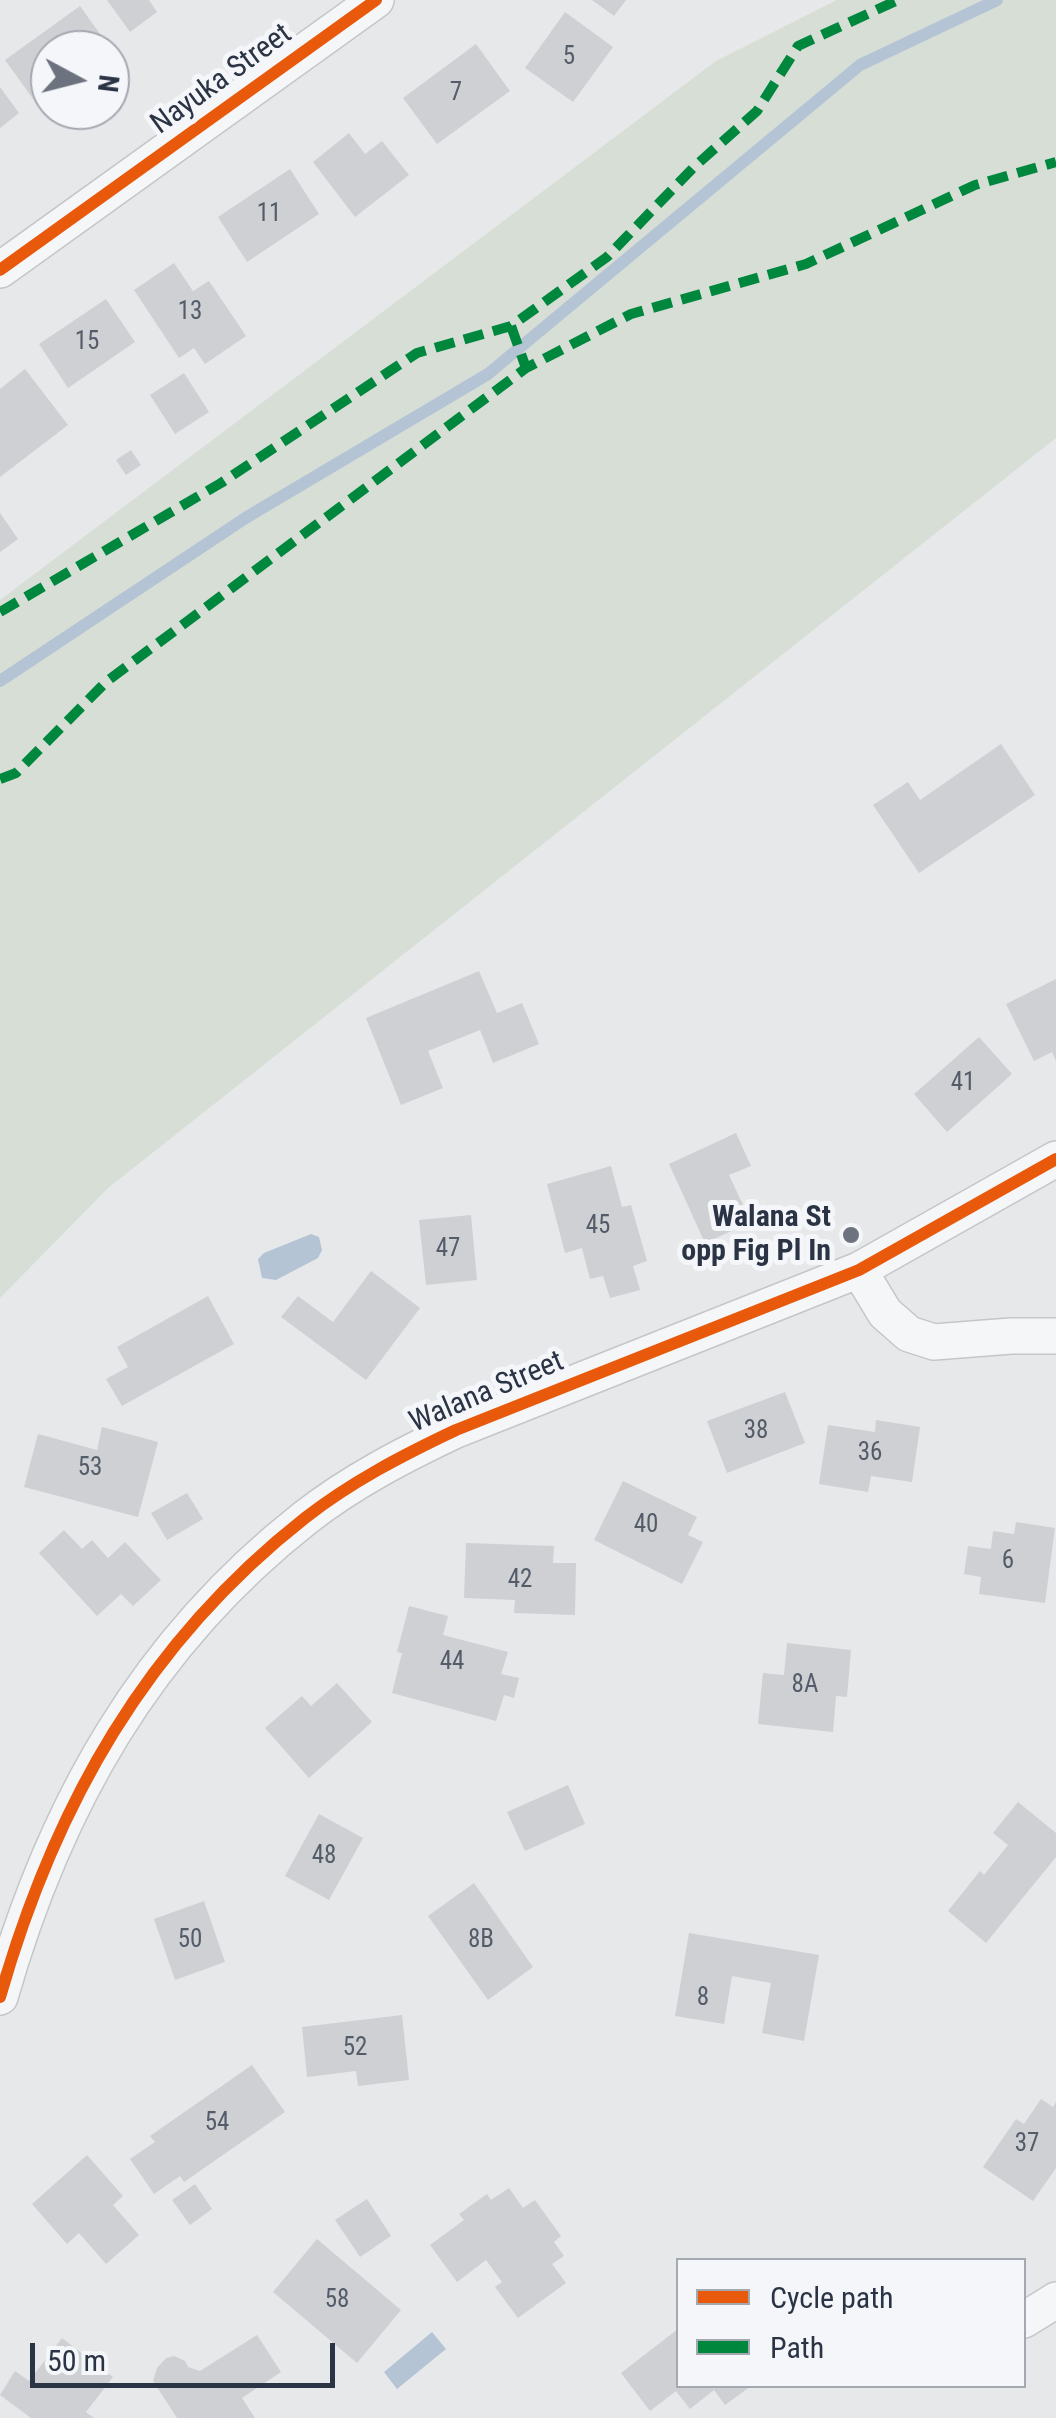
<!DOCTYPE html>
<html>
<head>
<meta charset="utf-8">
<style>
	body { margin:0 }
	#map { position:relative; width:1056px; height:2418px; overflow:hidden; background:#e6e8ea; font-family:"Roboto Condensed",sans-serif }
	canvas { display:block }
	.legend { position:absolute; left:676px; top:2258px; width:350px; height:130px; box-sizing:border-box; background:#f4f6f9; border:2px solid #a4a8b1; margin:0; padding:12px 18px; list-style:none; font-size:30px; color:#2b3445 }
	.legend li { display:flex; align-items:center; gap:20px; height:50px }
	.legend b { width:50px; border:2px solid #a4a8b1 }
	.north { position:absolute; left:30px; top:30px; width:100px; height:100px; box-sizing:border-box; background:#f4f6f9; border:2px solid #a4a8b1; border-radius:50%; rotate:97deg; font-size:28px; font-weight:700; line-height:40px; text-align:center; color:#2b3445 }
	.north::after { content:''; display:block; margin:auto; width:35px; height:45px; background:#6c737f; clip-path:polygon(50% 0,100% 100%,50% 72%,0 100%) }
	.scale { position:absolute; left:30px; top:2343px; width:305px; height:45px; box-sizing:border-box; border:5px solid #2b3445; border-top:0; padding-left:12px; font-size:30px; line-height:35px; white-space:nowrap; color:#2b3445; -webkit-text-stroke:8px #f4f6f9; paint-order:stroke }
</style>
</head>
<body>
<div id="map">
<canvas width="1056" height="2418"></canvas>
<ul class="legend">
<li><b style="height:12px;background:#e8590c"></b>Cycle path</li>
<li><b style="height:12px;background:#00873e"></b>Path</li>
</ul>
<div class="north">N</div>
<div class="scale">50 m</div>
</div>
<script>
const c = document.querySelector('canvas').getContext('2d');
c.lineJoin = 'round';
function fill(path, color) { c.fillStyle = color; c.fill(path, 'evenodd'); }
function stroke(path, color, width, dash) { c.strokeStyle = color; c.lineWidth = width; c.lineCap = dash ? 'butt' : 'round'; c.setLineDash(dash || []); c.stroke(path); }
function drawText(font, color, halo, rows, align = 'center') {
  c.font = font + ' "Roboto Condensed",sans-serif'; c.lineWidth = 10; c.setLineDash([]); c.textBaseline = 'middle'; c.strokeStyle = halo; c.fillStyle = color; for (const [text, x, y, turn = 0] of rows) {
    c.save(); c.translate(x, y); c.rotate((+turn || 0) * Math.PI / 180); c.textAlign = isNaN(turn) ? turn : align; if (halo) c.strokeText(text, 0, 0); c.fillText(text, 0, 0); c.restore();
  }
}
fill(new Path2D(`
	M837,0h219v438l-948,750 -108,110v-698l716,-539z`), '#d6ded6');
fill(new Path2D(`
	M311,1234l8,3 3,13 -4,8 -42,22 -14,-2 -4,-19 6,-6z
	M432,2332l14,17 -49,40 -13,-17z`), '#b4c4d5');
stroke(new Path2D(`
	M0,681l247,-164 241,-143 372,-309 137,-65`), '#b4c4d5', 12);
fill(new Path2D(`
	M107,0h42l8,12 -27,20z
	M592,0h34l-12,16z
	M80,6l30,42 -60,2v42l-14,11 -31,-43z
	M565,12l48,35 -40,55 -48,-34z
	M476,44l34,47 -73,53 -34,-46z
	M0,87l19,26 -19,15z
	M349,133l16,21 17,-13 27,34 -54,42 -42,-55z
	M290,169l29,45 -72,48 -29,-45z
	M174,263l19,28 16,-10 37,55 -41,28 -11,-16 -15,10 -45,-68z
	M106,299l29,43 -67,46 -29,-44z
	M25,369l43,56 -68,52v-88z
	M184,373l25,39 -34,22 -25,-39z
	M131,450l10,15 -15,10 -10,-15z
	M0,513l18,26 -18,13z
	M1001,744l34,51 -116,78 -46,-68 35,-23 12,18z
	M479,971l18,42 25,-10 17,41 -46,19 -13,-33 -52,21 15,37 -42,17 -35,-87z
	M1056,979v82l-4,-9 -18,9 -28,-57z
	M979,1037l33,37 -65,58 -33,-38z
	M736,1133l15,33 -22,9 22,47 -46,21 -36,-79z
	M611,1166l11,41 9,-2 16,56 -14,5 7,24 -30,8 -7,-22 -13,3 -8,-31 -17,5 -18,-69z
	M471,1215l6,65 -51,5 -7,-65z
	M371,1271l49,37 -54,72 -85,-63 17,-21 35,26z
	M208,1296l26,48 -112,62 -16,-27 22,-12 -11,-20z
	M785,1392l20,51 -78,30 -20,-52z
	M876,1420l44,7 -8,55 -41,-6 -3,16 -49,-8 9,-59 47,7z
	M102,1427l56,15 -20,75 -114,-30 14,-53 59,16z
	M623,1481l74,36 -9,18 15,7 -21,42 -88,-44z
	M187,1493l16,26 -36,21 -16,-27z
	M1016,1522l39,6 -10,75 -66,-9 2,-17 -17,-3 4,-28 23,3 2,-18 21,3z
	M64,1530l18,19 10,-9 16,18 17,-16 36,38 -28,26 -12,-12 -24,22 -58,-63z
	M466,1543l88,3 -1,17h23l-1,52 -61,-2 1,-13 -51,-2z
	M409,1606l39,10 -5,19 65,17 -7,22 18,4 -5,20 -10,-3 -8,26 -104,-28 10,-40 -5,-1z
	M787,1643l64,7 -4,47 -11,-1 -3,36 -75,-8 5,-51 21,2z
	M337,1683l35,39 -63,56 -44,-50 37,-32 9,10z
	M568,1785l17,39 -60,27 -18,-39z
	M1018,1802l38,31v24l-70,86 -38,-32 32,-40 4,4 24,-30 -15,-12z
	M319,1814l44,24 -34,62 -44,-24z
	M474,1883l59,84 -45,33 -60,-84z
	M204,1901l21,61 -50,18 -21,-61z
	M689,1933l130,22 -15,86 -42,-8 9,-50 -39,-7 -8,48 -49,-8z
	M402,2015l7,65 -51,6 -2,-15 -49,6 -5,-50z
	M252,2065l33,47 -101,70 -4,-6 -26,18 -24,-35 25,-17 -5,-6z
	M1041,2099l12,8 3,-5v66l-23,33 -50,-34 33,-48 8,5z
	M87,2155l36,41 -10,9 26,30 -33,29 -27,-31 -12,11 -35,-40z
	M195,2184l17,25 -22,16 -18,-25z
	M509,2188l14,20 12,-8 26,36 -7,6 10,14 -12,8 14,19 -48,35 -23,-31 7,-5 -16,-22 -29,22 -27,-37 34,-25 -5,-6 28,-20 4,6z
	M367,2199l24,37 -31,21 -25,-37z
	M317,2239l84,71 -44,53 -84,-71z
	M678,2329v57h73l-26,19 -11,-15 -24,19 -14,-18 -26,20 -29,-38z
	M257,2335l24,37 -39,26 13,20h-78l-24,-37 4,-13 9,-10 8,-2 11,5 3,6 12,4z
	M62,2338l51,39 -27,35 8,6h-63l-31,-23 15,-24 14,10z`), '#ced0d3');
const minor = new Path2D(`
	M0,270l376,-270
	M859,1270l26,43 24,21 25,8 77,-6h45
	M0,1997c55,-192 146,-354 305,-479 46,-36 98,-63 151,-88l403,-160 197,-111
	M1024,2320l32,-20`);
stroke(minor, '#c4c6c8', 38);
stroke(minor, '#f5f6f7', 35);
stroke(new Path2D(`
	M511,326l15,42
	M0,612l221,-129 196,-130 94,-27 96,-69 87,-90 63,-56 41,-65 100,-46
	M0,779l16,-6 90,-91 420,-314 105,-54 175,-50 169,-79 81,-23`), '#00873e', 10, [20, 10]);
stroke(new Path2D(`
	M0,270l376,-270
	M0,1997c55,-192 146,-354 305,-479 46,-36 98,-63 151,-88l403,-160 197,-111`), '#e8590c', 12);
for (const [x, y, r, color] of [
	[851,1235,10,"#6c737f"]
]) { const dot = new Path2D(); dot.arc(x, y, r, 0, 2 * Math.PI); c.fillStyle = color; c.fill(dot); stroke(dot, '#f4f6f9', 4); }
drawText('25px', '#545c69', null, [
	["5",569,58],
	["7",456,94],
	["11",269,215],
	["13",190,313],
	["15",87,343],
	["41",963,1084],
	["45",598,1227],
	["47",448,1250],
	["38",756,1432],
	["36",870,1454],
	["53",90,1469],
	["40",646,1526],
	["6",1008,1562],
	["42",520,1581],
	["44",452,1663],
	["8A",805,1686],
	["48",324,1857],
	["50",190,1941],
	["8B",481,1941],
	["8",703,1999],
	["52",355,2049],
	["54",217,2124],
	["37",1027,2145],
	["58",337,2301]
]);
drawText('30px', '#2b3445', '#f4f6f9', [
	["Nayuka Street",222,80,-36],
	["Walana Street",487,1393,-23]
]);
drawText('bold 30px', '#2b3445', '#f4f6f9', [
	["Walana St",831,1218],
	["opp Fig Pl In",831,1252]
], 'right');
</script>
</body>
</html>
